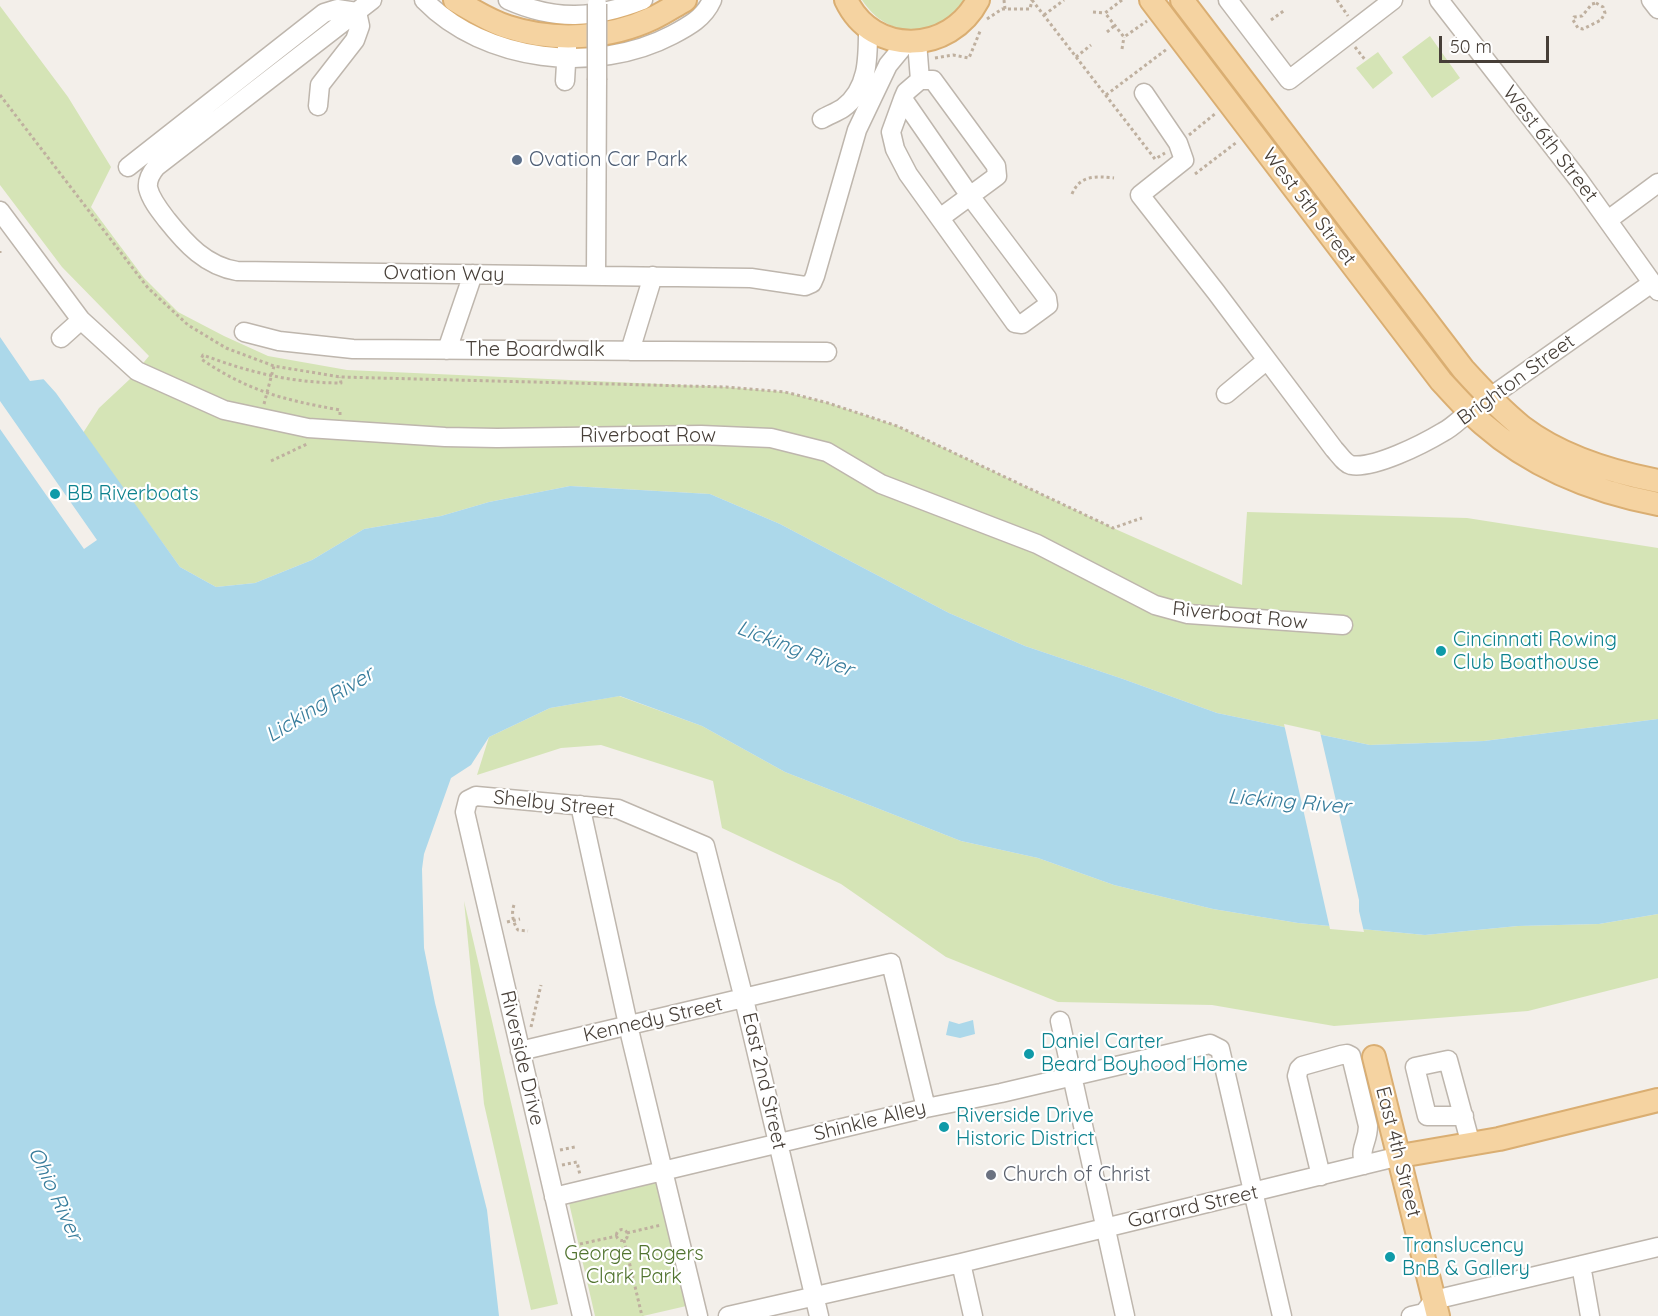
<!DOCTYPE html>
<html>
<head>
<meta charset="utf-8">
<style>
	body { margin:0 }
	#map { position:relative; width:1658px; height:1316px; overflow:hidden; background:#f3efea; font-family:Quicksand,sans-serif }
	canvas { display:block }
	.scale { position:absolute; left:1439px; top:36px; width:110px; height:27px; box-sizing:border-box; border:3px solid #473f38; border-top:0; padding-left:8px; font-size:18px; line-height:21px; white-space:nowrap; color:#473f38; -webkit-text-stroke:4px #fff; paint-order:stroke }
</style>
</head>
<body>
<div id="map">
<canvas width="1658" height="1316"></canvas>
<div class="scale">50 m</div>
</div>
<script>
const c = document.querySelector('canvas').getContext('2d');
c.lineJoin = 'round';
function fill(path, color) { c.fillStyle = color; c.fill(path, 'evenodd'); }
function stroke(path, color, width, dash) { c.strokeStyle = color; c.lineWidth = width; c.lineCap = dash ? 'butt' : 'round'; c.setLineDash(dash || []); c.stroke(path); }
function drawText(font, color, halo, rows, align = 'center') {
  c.font = font + ' Quicksand,sans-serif'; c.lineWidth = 4.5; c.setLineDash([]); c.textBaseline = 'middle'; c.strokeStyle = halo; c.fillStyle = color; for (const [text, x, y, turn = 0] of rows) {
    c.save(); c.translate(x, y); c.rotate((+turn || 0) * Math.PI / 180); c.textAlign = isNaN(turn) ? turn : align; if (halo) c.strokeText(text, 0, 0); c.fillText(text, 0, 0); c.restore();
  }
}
fill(new Path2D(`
	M862,0h102c-28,39 -75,41 -102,0z
	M0,6l68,91 43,70 -20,40 53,71 34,34 46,24 44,20 79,14 379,17 59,5 43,11 69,23 216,102 129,57 5,-73 220,6 191,30v171l-174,22 -114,4 -153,-32 -94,-34 -98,-33 -76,-33 -169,-89 -70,-30 -140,-8 -81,16 -48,14 -77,13 -52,31 -57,23 -39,4 -36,-20 -97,-134 16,-25 31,-29 19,-23 -87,-89 -62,-82z
	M1430,36l30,42 -28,20 -30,-41z
	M1378,52l15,21 -20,16 -17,-21z
	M619,696l83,30 83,46 176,69 77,17 76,27 99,24 85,14 127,12 93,-9 81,-2 59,-10v64l-130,33 -194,15 -122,-21 -154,-3 -112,-45 -105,-73 -119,-56 -9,-47 -112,-36 -40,3 -84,27 12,-38 61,-29z
	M464,901l94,403 -27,6 -47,-206z
	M663,1172l32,132 -52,12h-48l-28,-122z`), '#d5e4b6');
fill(new Path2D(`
	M0,325l20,28 36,40 124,174 36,20 39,-4 57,-23 52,-31 77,-13 48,-14 81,-16 140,8 70,30 169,89 76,33 98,33 94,34 153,32 114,-4 174,-22v195l-59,10 -81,2 -93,9 -127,-12 -85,-14 -99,-24 -76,-27 -77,-17 -176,-69 -83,-46 -82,-30 -70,12 -61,29 -18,28 -20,13 -27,76 -2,15 2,79 11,55 52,207 12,106h-499z
	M973,1020l2,14 -15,4 -14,-3 3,-14 10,3z`), '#acd8ea');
fill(new Path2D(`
	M0,322l38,47 7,10 -15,2 -30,-44z
	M0,401l97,139 -13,9 -84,-120z
	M1284,724l36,8 39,168v11l5,21 -34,-3z`), '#f3efea');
const minor = new Path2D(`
	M372,0l-216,167c-5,6 -9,13 -8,21 3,12 12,23 19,32 19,24 39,46 70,51l514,7 54,8 7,-3 3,-7 42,-146 31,-65 19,-23
	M424,0c60,62 172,75 248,35 17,-9 32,-17 40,-35
	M508,0c47,21 87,19 135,0
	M1228,0l61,80 104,-80
	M1439,0l139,179 80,112
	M1651,0l7,9
	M920,80h13l63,86 1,10 -57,42
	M565,81l2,-34
	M1144,93l34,50 6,17 -44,35 76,97 118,157c5,5 10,14 17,16 23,4 72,-21 92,-33 10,-5 18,-14 26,-20l183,-129
	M903,99l-12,33 4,17 13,25 107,149 7,1 26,-19 -1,-7 -77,-102 -67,-97 3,-7 14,-12 -3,-38
	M318,106l2,-21 35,-45 5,-14 -3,-14
	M822,119c7,-4 15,-7 21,-11 26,-19 25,-52 25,-80
	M128,167l196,-154 13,-4 20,3
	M0,211l81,109 56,51 87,39 84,18 137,9 52,1 204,-3 70,3 56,14 54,32 156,60 118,61 33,9 155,11
	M1608,220l50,-37
	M596,276l1,-196
	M244,332l35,9 74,8 474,3
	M61,338l20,-18
	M447,350l26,-76
	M630,351l23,-75
	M1226,394l41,-34
	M580,805l51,233 67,278
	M1060,1021l65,295
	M520,1051l371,-88 35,145
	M1464,1116h-37l-12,-49 33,-7 23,85
	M1321,1176l-24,-100 2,-7 3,-3 39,-11 6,-1 4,2 17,70c0,17 -9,20 -4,39
	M554,1197l372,-89 75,-15 209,-49 10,5 62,267
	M961,1263l12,53
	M1581,1265l9,51
	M582,1316l-117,-504 3,-12 8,-4 142,13 87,37 39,153 75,317
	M728,1316l233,-53 439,-107
	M1411,1316l13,-3 10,-13 224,-53`);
const major = new Path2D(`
	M455,0c17,10 34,21 53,27 46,15 101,12 145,-9 11,-5 21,-12 32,-18
	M846,0c27,57 104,54 132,0
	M1151,0l290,381c14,15 27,30 42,43 49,43 112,68 175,80
	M1182,0l281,369c19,21 38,41 59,58 38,29 90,45 136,54
	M1374,1057l64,259
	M1400,1156l99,-17 159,-39`);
stroke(minor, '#beb6ad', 21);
stroke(major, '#daae72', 26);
stroke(new Path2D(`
	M1004,0l1,9
	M1032,0l123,159 10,-6
	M1122,0l-17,13 19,24 23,-16
	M1337,0l11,16
	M1596,3l7,4 2,6 -4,7 -18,9 -5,-1 -5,-8 1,-3 8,-1 10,-12z
	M1093,12l12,1
	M1044,15l20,-15
	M987,19l15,-10h28l2,-9
	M1271,20l14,-10
	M1107,32l7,-6
	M1355,47l11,14
	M1122,49l2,-12
	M1076,57l15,-12
	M935,58l18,-3 16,3 12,-29
	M0,95l148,193 40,37 38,23 48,18 66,11 386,10 59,5 43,11 69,23 216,102 29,-10
	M1106,95l61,-46
	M1189,135l27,-22
	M1195,174l42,-32
	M1072,194c8,-19 23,-18 42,-16
	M0,251v2
	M264,404l10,-38
	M340,415v-5c-56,-10 -92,-19 -139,-51l2,-4c45,17 89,28 138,28l-1,-6
	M271,461l36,-17
	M514,905c-3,8 -1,18 4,25l10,1
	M507,922l13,-3
	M531,1027l10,-42
	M560,1150l15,-3
	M562,1165l15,-3 3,13
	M616.5 1235a5.5 5.5 0 1 1 11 0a5.5 5.5 0 1 1-11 0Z
	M627,1233l34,-8
	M624,1240l18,76
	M580,1244l37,-8`), '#bfb09f', 3, [3, 3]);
stroke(minor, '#fff', 18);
stroke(major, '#f5d3a1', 22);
const minorBridge = new Path2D(`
	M597,4v76`);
stroke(minorBridge, '#beb6ad', 21, []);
stroke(minorBridge, '#fff', 18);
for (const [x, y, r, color] of [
	[517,160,6,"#5c6f8a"],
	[55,494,6,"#0f9aa8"],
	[1441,651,6,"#0f9aa8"],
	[1029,1054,6,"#0f9aa8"],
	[944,1127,6,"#0f9aa8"],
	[991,1175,6,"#6b7280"],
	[1390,1257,6,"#0f9aa8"]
]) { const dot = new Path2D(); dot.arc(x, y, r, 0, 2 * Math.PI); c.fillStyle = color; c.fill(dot); stroke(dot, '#fff', 2); }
drawText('20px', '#473f38', '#fff', [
	["West 6th Street",1550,144,52],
	["West 5th Street",1309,207,53],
	["Ovation Way",444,274,1],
	["The Boardwalk",535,350],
	["Brighton Street",1516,380,-36],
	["Riverboat Row",648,436],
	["Riverboat Row",1240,616,6],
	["Shelby Street",554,804,6],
	["Kennedy Street",653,1020,-13],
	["Riverside Drive",522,1058,77],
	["East 2nd Street",764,1081,77],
	["Shinkle Alley",870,1121,-14],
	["East 4th Street",1398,1152,76],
	["Garrard Street",1193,1207,-13]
]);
drawText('20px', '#4e5e75', '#fff', [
	["Ovation Car Park",529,160]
], 'left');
drawText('20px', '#0d838f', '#fff', [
	["BB Riverboats",67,494],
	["Cincinnati Rowing",1453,640],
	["Club Boathouse",1453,663],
	["Daniel Carter",1041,1042],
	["Beard Boyhood Home",1041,1065],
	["Riverside Drive",956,1116],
	["Historic District",956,1139],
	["Translucency",1402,1246],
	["BnB & Gallery",1402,1269]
], 'left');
drawText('20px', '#5b616d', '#fff', [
	["Church of Christ",1003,1175]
], 'left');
drawText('20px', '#527430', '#fff', [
	["George Rogers",634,1254],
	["Clark Park",634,1277]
]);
drawText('italic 21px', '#377c9b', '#fff', [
	["Licking River",795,649,21],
	["Licking River",320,705,-32],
	["Licking River",1289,802,5],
	["Ohio River",55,1194,65]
]);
</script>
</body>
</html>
